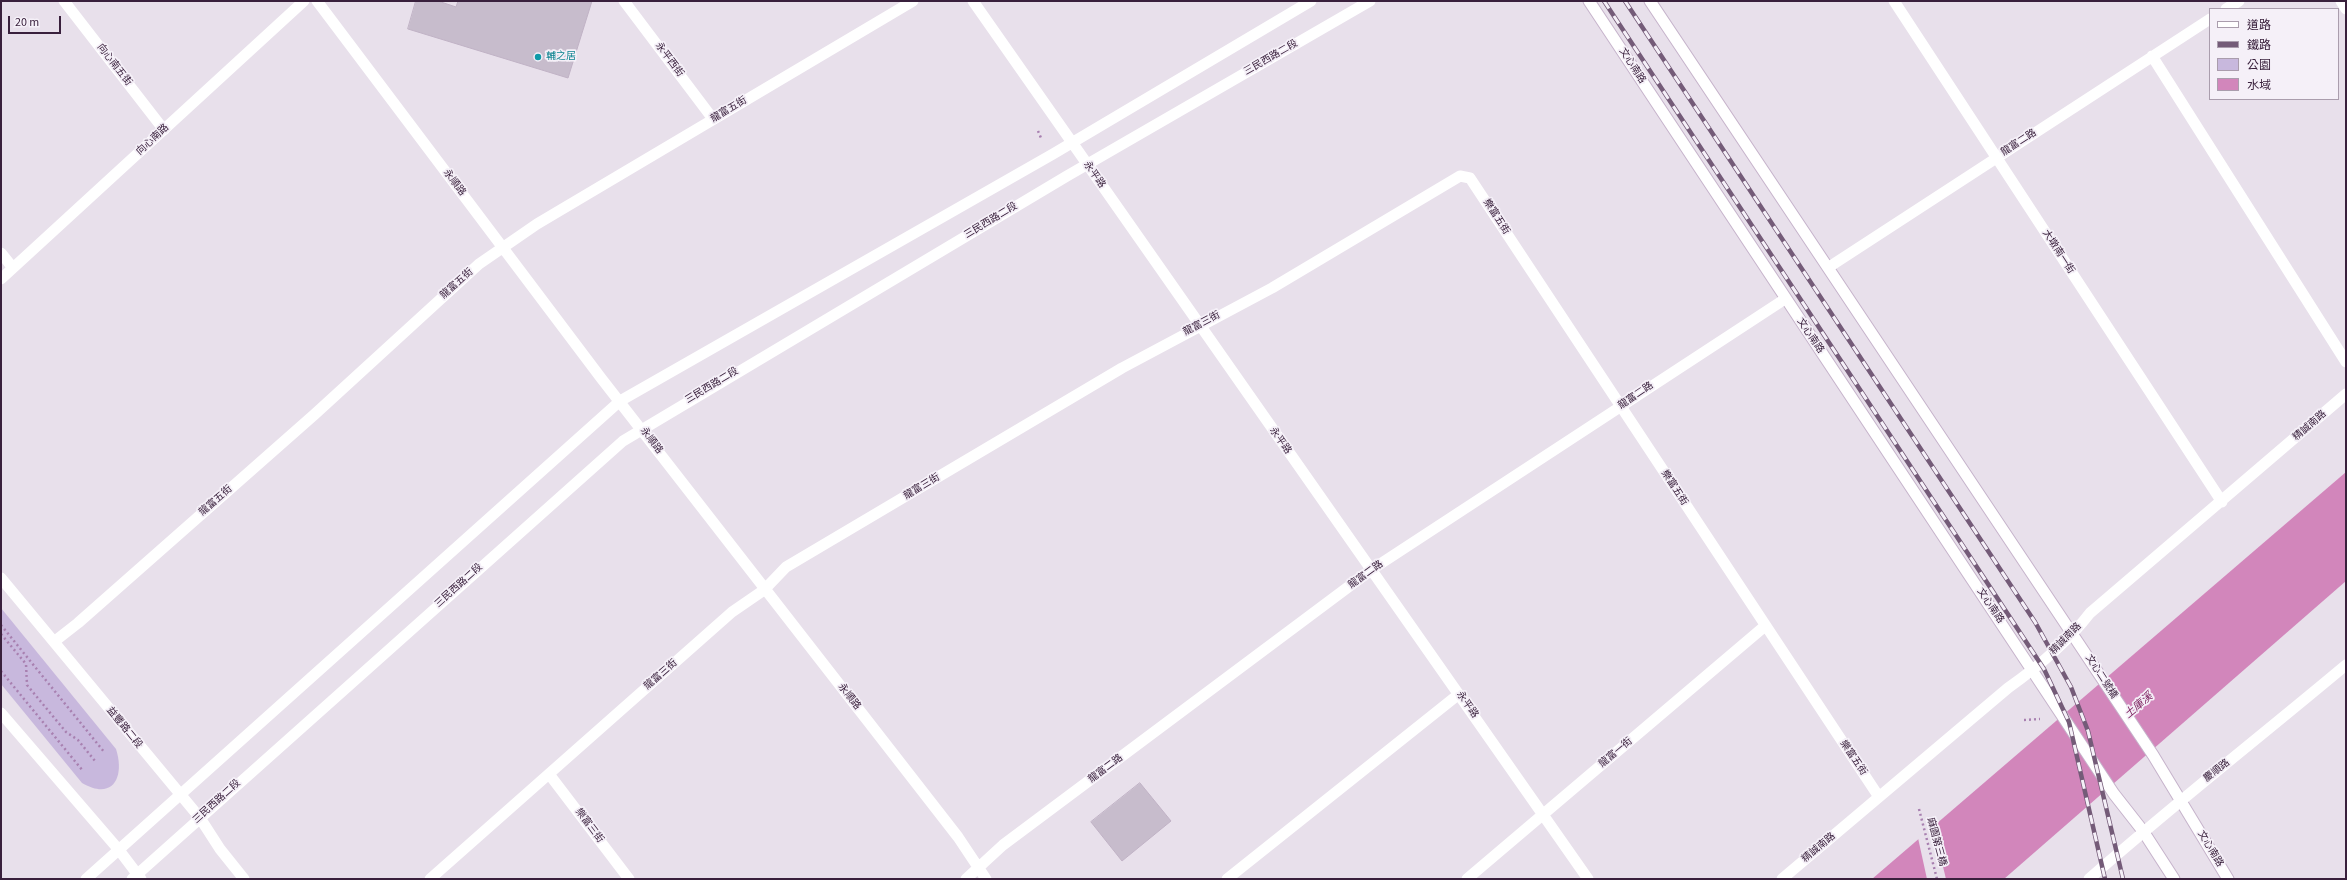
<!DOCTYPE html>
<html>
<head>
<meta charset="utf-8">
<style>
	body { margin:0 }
	#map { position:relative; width:2347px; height:880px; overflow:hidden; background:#e8e0eb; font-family:"Source Sans 3","Noto Sans TC",sans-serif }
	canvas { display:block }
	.frame { position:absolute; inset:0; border:2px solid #39203c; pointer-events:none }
	.legend { position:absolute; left:2209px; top:8px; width:130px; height:92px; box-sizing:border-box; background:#f5f0f8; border:1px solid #aa9dad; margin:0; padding:5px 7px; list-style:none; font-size:12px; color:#39203c }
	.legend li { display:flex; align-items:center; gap:8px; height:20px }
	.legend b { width:20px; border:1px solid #aa9dad }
	.scale { position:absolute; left:8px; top:16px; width:53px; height:18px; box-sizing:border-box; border:2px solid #39203c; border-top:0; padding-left:5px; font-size:12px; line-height:14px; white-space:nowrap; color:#39203c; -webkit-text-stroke:3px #f5f0f8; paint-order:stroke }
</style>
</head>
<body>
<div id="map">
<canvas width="2347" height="880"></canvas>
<div class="frame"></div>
<ul class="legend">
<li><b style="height:5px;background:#fff"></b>道路</li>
<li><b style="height:5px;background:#745b78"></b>鐵路</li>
<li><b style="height:11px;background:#c8b8dd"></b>公園</li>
<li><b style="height:11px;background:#d286bb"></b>水域</li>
</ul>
<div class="scale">20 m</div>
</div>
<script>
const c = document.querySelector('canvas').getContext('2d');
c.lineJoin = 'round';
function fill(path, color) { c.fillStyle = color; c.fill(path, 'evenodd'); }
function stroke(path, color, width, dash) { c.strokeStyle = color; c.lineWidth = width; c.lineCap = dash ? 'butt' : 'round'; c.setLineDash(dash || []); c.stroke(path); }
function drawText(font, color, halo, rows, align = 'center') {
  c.font = font + ' "Source Sans 3","Noto Sans TC",sans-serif'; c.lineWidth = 3.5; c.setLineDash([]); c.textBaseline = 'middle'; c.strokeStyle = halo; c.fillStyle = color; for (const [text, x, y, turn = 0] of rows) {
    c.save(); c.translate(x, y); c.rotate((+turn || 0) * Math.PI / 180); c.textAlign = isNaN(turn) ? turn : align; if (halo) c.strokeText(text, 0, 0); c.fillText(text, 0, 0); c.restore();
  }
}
fill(new Path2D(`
	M1,608l115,141c9,28 -3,52 -34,34l-81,-99z`), '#c8b8dd');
fill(new Path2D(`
	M2346,472v109l-342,298h-132z`), '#d286bb');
fill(new Path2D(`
	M1933,825l13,54h-19l-9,-41z`), '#e8e0eb');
const building = new Path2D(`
	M416,1h22l18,6 2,-6h134l-24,77 -160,-49z
	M1140,783l31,38 -49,40 -31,-39z`);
fill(building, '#c7bccc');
stroke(building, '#c0b2c5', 1);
const secondary = new Path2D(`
	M1589,1l525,793 29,37 31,48
	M1650,1l503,754 75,124`);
stroke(secondary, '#c6b3cb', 13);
stroke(new Path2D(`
	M1038,131l3,7
	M1,625l104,128
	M1,634l25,30 1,21 39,47 12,8 17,21
	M1,671l82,100
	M2024,720l16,-1
	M1919,809l18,70`), '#a880b0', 2.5, [2, 3]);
stroke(new Path2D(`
	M64,1l100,129
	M317,1l284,377 357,459 28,42
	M624,1l89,118
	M973,1l615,878
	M1894,1l328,501
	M2341,1l5,8
	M2226,9l13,-8
	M2152,56l194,306
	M1,253l12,15
	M1829,267l381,-248
	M1,279l303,-278
	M55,641l23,-18 237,-209 164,-150 58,-40 376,-223
	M549,774l80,105
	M430,879l302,-267 32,-22 22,-23 336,-199 150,-80 188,-112 10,2 409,619
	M966,879l37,-34 368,-275 414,-271
	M1227,879l232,-185
	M1467,879l298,-253
	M1782,879l226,-191c31,-22 59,-45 82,-75l256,-219
	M2089,879c84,-74 171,-142 257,-214`), '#fff', 11);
stroke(new Path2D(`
	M1,578l199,240 20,31 24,30
	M1,713l118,137 22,29
	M86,879l534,-478 433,-247 258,-153
	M132,879l491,-438 444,-265 303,-175`), '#fff', 11);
stroke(secondary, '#fff', 11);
const rail = new Path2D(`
	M1604,1l440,668 25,53 36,157
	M1625,1l410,621 36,65 17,44 35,148`);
stroke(rail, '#745b78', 4.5);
stroke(rail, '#f5f0f8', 3, [9]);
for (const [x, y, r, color] of [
	[538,57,4,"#0f9aa8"]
]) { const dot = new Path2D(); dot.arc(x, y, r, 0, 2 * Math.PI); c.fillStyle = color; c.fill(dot); stroke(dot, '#f5f0f8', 1.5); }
drawText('10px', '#0d838f', '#f5f0f8', [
	["輔之居",546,57]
], 'left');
drawText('10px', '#39203c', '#f5f0f8', [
	["三民西路二段",1271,58,-30],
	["永平西街",669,60,53],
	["向心南五街",114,65,52],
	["文心南路",1632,66,57],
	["龍富五街",729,110,-31],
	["向心南路",153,140,-43],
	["龍富二路",2019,143,-33],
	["永平路",1094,175,55],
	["永順路",454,183,53],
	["樂富五街",1496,217,57],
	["三民西路二段",991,221,-31],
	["大墩南一街",2058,252,57],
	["龍富五街",457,284,-42],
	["龍富三街",1202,324,-28],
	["文心南路",1810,336,56],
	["三民西路二段",712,386,-31],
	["龍富二路",1636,396,-34],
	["精誠南路",2310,426,-41],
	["永順路",651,441,53],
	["永平路",1280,441,55],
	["龍富三街",922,487,-31],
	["樂富五街",1674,488,57],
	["龍富五街",216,501,-41],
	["龍富二路",1366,575,-36],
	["三民西路二段",459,586,-42],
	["文心南路",1990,606,56],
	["精誠南路",2066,639,-45],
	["龍富三街",661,675,-41],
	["文心二號橋",2101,677,57],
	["永順路",849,697,52],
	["永平路",1467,705,55],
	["益豐路二段",124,728,51],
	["龍富一街",1616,753,-40],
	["樂富五街",1853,758,56],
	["龍富二路",1106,769,-37],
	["慶順路",2217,771,-38],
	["三民西路二段",217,802,-42],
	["樂富三街",589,826,53],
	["麻園第三橋",1936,842,75],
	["精誠南路",1819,848,-40],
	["文心南路",2210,849,59]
]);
drawText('italic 11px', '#791a5a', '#f5f0f8', [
	["土庫溪",2139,706,-40]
]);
</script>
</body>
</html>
